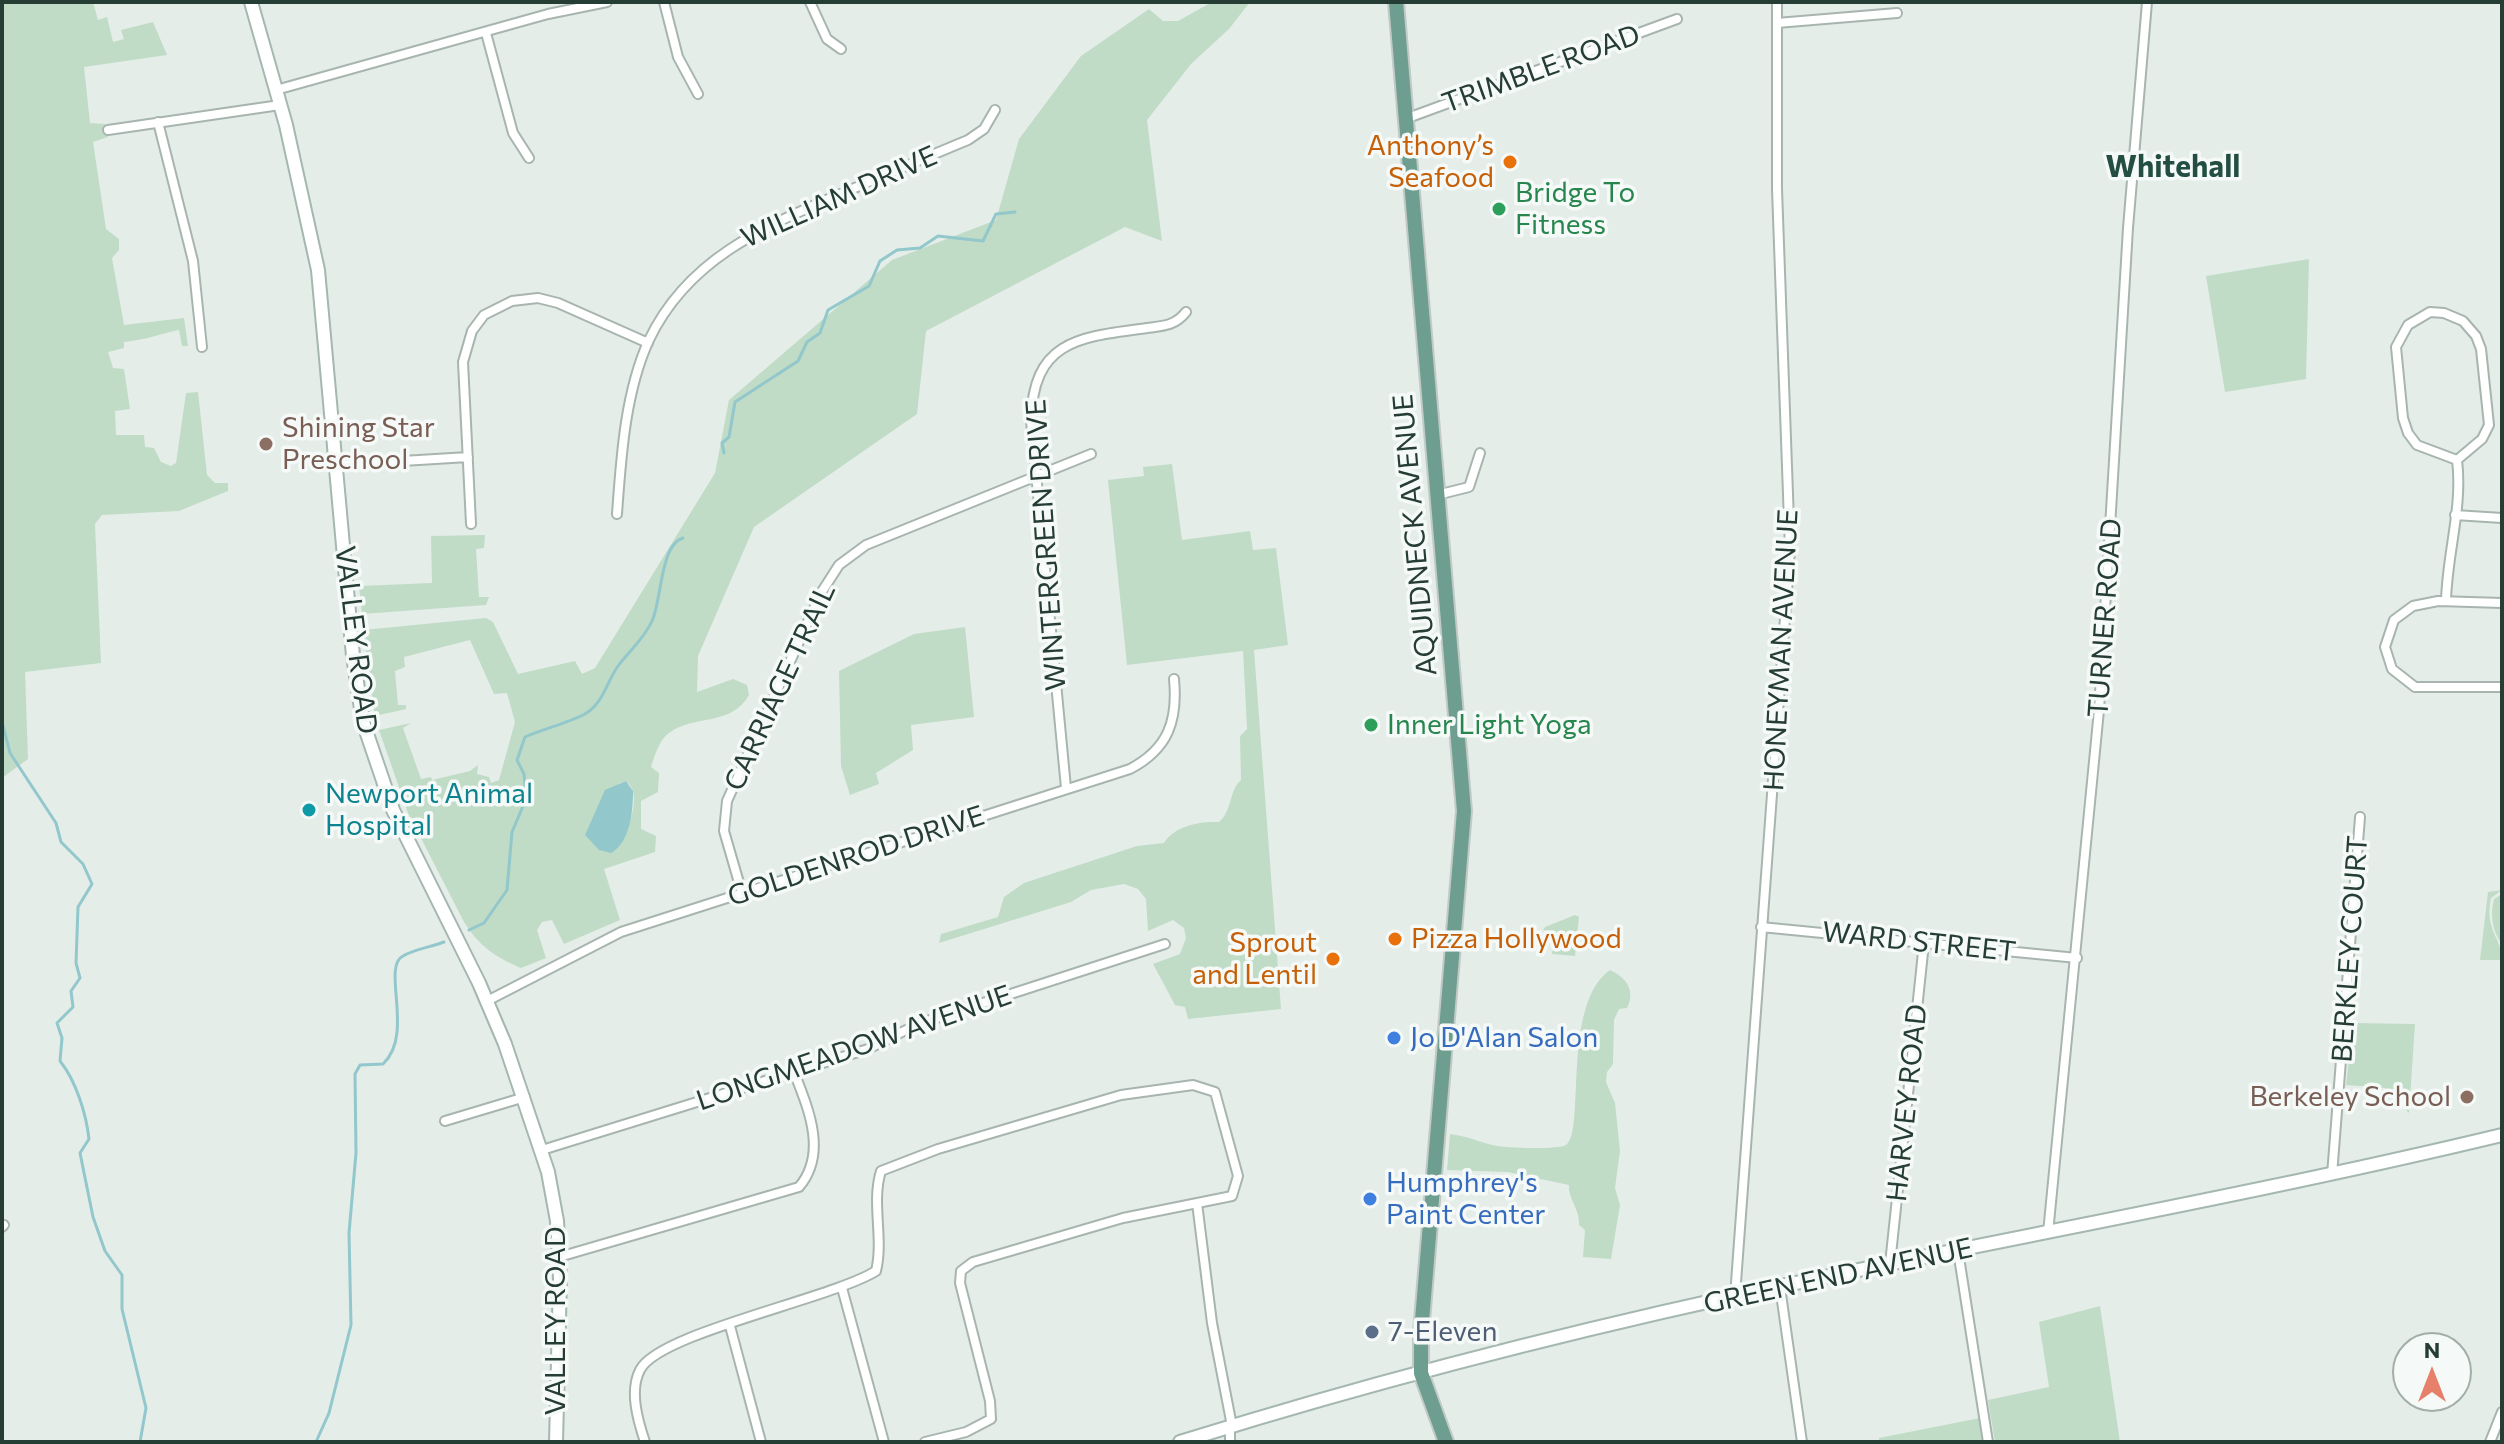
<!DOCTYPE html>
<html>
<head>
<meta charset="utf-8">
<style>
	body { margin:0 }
	#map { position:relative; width:2504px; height:1444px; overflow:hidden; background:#e5ede9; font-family:Commissioner,sans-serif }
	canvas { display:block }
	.frame { position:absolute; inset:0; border:4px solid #253d35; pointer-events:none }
	.north { position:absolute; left:2392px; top:1332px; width:80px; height:80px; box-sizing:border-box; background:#f5f9f7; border:2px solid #a2aea9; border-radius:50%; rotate:0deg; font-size:22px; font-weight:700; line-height:32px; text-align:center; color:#253d35 }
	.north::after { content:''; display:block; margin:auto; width:28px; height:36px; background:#e6806a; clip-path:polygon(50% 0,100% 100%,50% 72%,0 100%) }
</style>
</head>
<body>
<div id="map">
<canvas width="2504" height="1444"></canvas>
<div class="frame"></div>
<div class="north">N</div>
</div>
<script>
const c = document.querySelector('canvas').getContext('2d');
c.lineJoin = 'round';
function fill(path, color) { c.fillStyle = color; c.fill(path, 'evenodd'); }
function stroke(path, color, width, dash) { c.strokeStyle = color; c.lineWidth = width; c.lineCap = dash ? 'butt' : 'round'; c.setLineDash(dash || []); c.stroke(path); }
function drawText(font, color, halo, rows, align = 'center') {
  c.font = font + ' Commissioner,sans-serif'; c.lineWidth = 7; c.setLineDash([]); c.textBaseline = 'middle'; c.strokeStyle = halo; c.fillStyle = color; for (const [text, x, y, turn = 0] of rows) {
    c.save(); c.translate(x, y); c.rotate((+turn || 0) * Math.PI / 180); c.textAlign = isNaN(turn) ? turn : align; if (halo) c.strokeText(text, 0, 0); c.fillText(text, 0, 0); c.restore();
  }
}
fill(new Path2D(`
	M2,2h91l5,18 9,-3 6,25 11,-3 -3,-9 32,-8 14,33 -83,12 6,56 15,1 3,13 -15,5 13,87 13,10v11l-7,8 12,67 60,-7 4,28h-6l-3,-16c-19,4 -34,10 -55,12v6l-16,4 5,16 11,1 6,40 -15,2 1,24h28l1,12 9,1 7,14 10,4 5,-3 10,-70 12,-1 9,83 8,8h13v8l-49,20 -77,4 -7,9 6,139 -76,9 3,87 -26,19z
	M1212,2h38l-21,27 -38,35 -44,56 15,121 -37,-14 -199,104 -9,83 -163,113 -56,129 -1,36 36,-13 14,6 2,10c-18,32 -55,19 -80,38 -10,7 -14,22 -18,34l8,6 -1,19 -17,9v28l15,7 -1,16 -51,17 16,51 -56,24 -12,-24 -10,2 -5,8 9,28 -25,10c-26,-11 -42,-22 -57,-46l-56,-109 -29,-83 32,-7 -8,5 18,51 10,-2 1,3 38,-9 8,-6 -1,9 12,3 2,6 8,-3 16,-58 -8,-29 -13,1 -24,-54 -66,17 1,10 -10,4 3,34h8v4l-31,7 -12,-86 123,-12 7,4 25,52 57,-13 7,13 13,-6 120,-195 14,-73 163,-140 104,-40 23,-81 62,-83 68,-47 14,12h15zM626,781c16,12 4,43 -3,58l-5,-55z
	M2309,259l-3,120 -81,13 -19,-116z
	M1172,464l10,76 68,-9 3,19 23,-2 12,97 -34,5 27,359 -93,10 -3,-12 -10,-2 -22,-41 27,-10 6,-16 -2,-10 -11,-8 -25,11 -2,-32 -8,-10 -14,-5 -33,6 -20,12 -132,41 2,-9 57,-17 6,-20 20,-14 113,-37 27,-3c10,-17 36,-22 55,-21 14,-12 9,-30 22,-42l-1,-44 7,-7 -4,-78 -116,14 -19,-185 36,-4 -1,-9z
	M485,535l-1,13 -8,1 3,48h10l-3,8 -124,9 -3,-28 73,-3 -1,-47z
	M965,627l9,90 -63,8 2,25 -37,23 3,11 -29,11 -9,-29 -2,-95 75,-37z
	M2502,890l-11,8c-7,33 11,39 11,62h-22l8,-68z
	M2502,894v50c-10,-13 -12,-29 -8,-45z
	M1575,915l4,2 -4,39 -23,-2 3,-22 -12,-2 2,-3z
	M1610,970c16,7 26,21 17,38l-8,1 -5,11 -1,44 -6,8 -1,10 9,21 5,48 -5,37 5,17 -9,54 -28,-2 2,-27 -6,-5c1,-16 -11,-26 -10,-40l-61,-13 -61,-2 3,-36c16,2 27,7 42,11 11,3 65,5 74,0 20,-13 -5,-141 44,-175z
	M2353,1023l62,1 -6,89 -24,-25 -39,-3z
	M2100,1306l20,136h-125l-7,-42 61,-13 -10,-65z
	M1980,1418l4,24h-105v-4z`), '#c0dcc6');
fill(new Path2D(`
	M626,781l7,10c0,21 -3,51 -22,62l-12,-3 -14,-15 20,-45z`), '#92c7cc');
stroke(new Path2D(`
	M724,453l-2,-10 7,-6 6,-35 63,-41 9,-19 13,-9 8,-23 41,-24 11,-25 17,-11 23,-2 18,-12 45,5 13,-27 19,-2
	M2,722l8,31 46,70 5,19 22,22 9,20 -14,23 -2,56 4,15 -9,13 2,16 -16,16 5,15 -2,23c16,20 26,52 29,78l-9,14 13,64 12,34 17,24v34l24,99 -6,34
	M469,930l15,-7 23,-33 5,-58 14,-33 -2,-25 -7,-14 8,-23c18,-8 40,-13 58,-22 20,-10 23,-32 35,-49 11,-15 26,-27 34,-45 10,-22 8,-76 31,-83
	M316,1442l13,-29 22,-88 -2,-92 7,-80 -1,-79 5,-9 23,-1c32,-30 -2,-97 20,-108 12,-7 28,-9 41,-14`), '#92c7cc', 3);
const minor = new Path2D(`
	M664,2l14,55 20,37
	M810,2l17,37 14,10
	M1777,23l120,-10
	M486,33l27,100 16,25
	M276,90l272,-76 59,-12
	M1405,119l272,-100
	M158,122l35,139 9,86
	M108,130l172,-25
	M337,465l131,-8
	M1437,495l32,-8 11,-34
	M617,514c4,-56 8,-122 32,-174 38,-80 112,-112 189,-145 43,-18 86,-37 130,-55l16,-11 11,-19
	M2455,515l47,3
	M471,524l-8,-162 9,-31 12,-16 28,-14 26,-3 20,5 90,40
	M2446,601c1,-47 17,-94 11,-141l25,-21 7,-14 -8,-76 -5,-13 -13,-15 -19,-8 -14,-1 -22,13 -12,22 7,71 5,15 9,12 40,15
	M2502,603l-64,-2 -25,5 -19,14 -9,27 7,22 23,18h87
	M1066,788l-35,-367c2,-81 48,-84 116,-93 16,-2 28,-2 39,-16
	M742,893l-18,-62 3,-30 94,-208 18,-28 27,-20 225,-91
	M1761,927l316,31
	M487,1001l134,-69 509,-163c38,-20 48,-48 44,-90
	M445,1121l80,-24
	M542,1150l326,-101 50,-25 247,-80
	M2332,1175l28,-358
	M1197,1203l15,120 20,103
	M2,1227l2,-2
	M2048,1233l51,-523 29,-482 19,-226
	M1958,1251l30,191
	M559,1257l240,-70c29,-34 9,-79 -5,-115
	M1890,1264l34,-321
	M1780,1287l22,155
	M842,1288l42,154
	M1735,1296l55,-746 -13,-361v-187
	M730,1326l31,116
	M1230,1427v15
	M645,1442c-7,-21 -16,-51 -5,-72 18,-37 191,-71 236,-99 8,-33 -5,-68 5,-100l57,-22 183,-54 72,-10 22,7 23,84 -6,20 -109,22 -150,44 -12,9 -1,12 30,118 1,18 -25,13 -41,10
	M2490,1442l12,-30`);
const secondary = new Path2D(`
	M251,2l35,123 32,145 35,386 10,66 30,88 86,173 26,61 43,128 9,49 3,57 -4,164
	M1180,1442c182,-57 368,-105 554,-146 256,-55 514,-100 768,-161`);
const primary = new Path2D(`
	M1396,2l68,809 -43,522v40l25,69`);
stroke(minor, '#a8b5af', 12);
stroke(secondary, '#a4b7b0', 16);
stroke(primary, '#c2c9c6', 18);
stroke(minor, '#fff', 8);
stroke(secondary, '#fff', 12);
stroke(primary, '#6d9e8f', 14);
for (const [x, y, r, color] of [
	[1510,162,8,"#e8710a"],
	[1499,209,8,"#2e9e5b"],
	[266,444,8,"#8d6e63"],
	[1371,725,8,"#2e9e5b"],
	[309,810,8,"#0f9aa8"],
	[1395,939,8,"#e8710a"],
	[1333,959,8,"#e8710a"],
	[1394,1038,8,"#3f7fe0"],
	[2467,1097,8,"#8d6e63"],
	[1370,1199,8,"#3f7fe0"],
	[1372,1332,8,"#5c6f8a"]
]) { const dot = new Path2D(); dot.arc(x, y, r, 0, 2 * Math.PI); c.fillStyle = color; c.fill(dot); stroke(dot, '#f5f9f7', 3); }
drawText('28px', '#253d35', '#f5f9f7', [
	["TRIMBLE ROAD",1541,69,-20],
	["WILLIAM DRIVE",839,197,-24],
	["AQUIDNECK AVENUE",1415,535,-95],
	["WINTERGREEN DRIVE",1046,545,-94],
	["TURNER ROAD",2105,618,-86],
	["VALLEY ROAD",356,640,83],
	["HONEYMAN AVENUE",1781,650,-87],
	["CARRIAGE TRAIL",780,687,-65],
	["GOLDENROD DRIVE",856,856,-18],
	["WARD STREET",1919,942,6],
	["BERKLEY COURT",2350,949,-86],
	["LONGMEADOW AVENUE",854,1048,-19],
	["HARVEY ROAD",1907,1103,-84],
	["GREEN END AVENUE",1838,1276,-12],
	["VALLEY ROAD",556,1321,-90]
]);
drawText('28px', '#c56008', '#f5f9f7', [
	["Anthony’s",1494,146],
	["Seafood",1494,178],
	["Pizza Hollywood",1411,939,"left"],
	["Sprout",1317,943],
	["and Lentil",1317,975]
], 'right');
drawText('28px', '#27864d', '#f5f9f7', [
	["Bridge To",1515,193],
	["Fitness",1515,225],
	["Inner Light Yoga",1387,725]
], 'left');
drawText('28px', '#785e54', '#f5f9f7', [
	["Shining Star",282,428],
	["Preschool",282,460],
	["Berkeley School",2451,1097,"right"]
], 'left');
drawText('28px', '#0d838f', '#f5f9f7', [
	["Newport Animal",325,794],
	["Hospital",325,826]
], 'left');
drawText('28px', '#366cbe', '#f5f9f7', [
	["Jo D'Alan Salon",1410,1038],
	["Humphrey's",1386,1183],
	["Paint Center",1386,1215]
], 'left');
drawText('28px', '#4e5e75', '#f5f9f7', [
	["7-Eleven",1388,1332]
], 'left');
drawText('bold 30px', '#234e41', '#f5f9f7', [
	["Whitehall",2173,167]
]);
</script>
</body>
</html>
